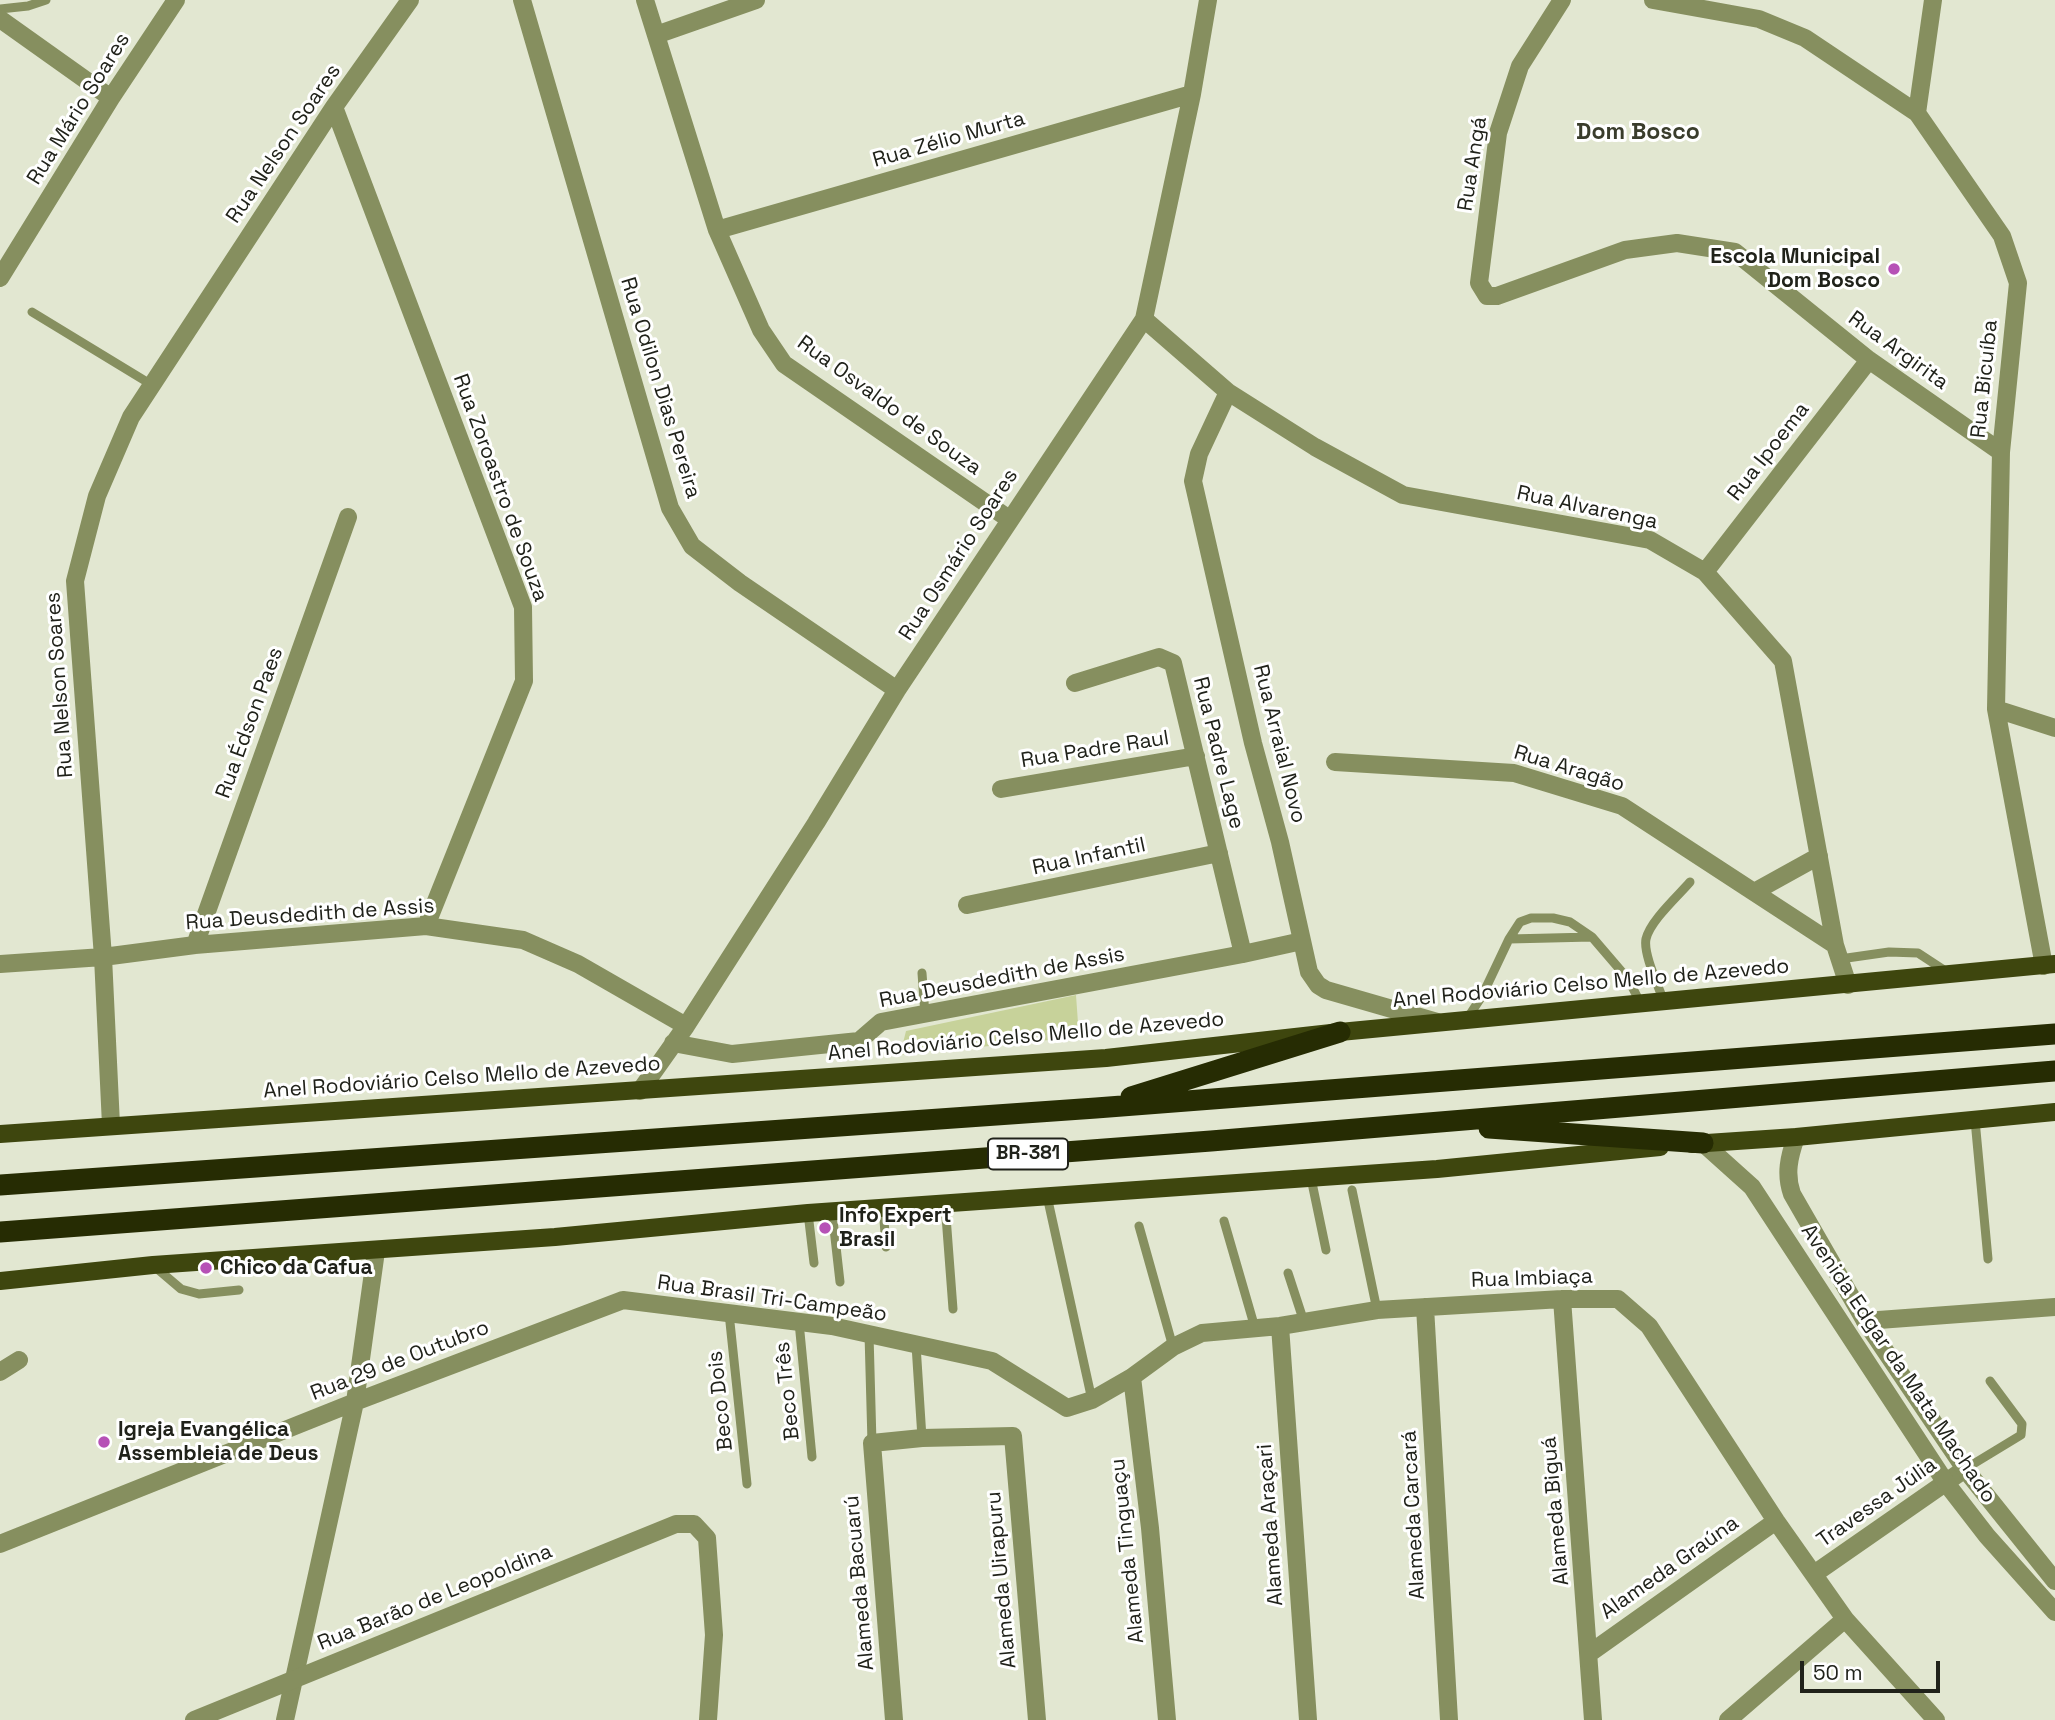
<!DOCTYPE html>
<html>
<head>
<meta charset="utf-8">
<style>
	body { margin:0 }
	#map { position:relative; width:2055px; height:1720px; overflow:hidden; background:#e2e7d1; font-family:"Space Grotesk",sans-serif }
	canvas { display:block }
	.scale { position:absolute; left:1800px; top:1661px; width:140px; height:32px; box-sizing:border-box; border:4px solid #20221a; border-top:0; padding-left:9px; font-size:21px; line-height:24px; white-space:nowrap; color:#20221a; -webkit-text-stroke:5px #fff; paint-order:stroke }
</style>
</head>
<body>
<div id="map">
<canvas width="2055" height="1720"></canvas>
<div class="scale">50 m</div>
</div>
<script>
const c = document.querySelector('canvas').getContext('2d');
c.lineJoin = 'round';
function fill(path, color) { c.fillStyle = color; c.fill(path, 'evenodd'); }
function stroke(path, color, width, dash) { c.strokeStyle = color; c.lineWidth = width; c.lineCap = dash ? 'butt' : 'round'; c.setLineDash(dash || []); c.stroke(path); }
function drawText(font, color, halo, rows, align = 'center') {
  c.font = font + ' "Space Grotesk",sans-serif'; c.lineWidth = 6; c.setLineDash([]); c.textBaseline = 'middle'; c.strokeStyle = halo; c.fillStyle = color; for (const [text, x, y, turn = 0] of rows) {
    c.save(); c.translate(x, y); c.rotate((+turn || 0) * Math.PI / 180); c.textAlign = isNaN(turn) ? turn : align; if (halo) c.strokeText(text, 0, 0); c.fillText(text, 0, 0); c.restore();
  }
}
fill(new Path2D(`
	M1076,995l3,42 -179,18 6,-24z`), '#c7d29a');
stroke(new Path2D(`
	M0,9l28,-3 18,-6
	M32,312l120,73
	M1509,939l83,-2 36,42 13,25
	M1840,959l49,-7 29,1 29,19
	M922,973l3,42
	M1664,1002c-5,-15 -21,-48 -18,-63 4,-18 32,-43 44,-57
	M1467,1019l15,-23 27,-57 11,-17 11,-4h22l17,4 22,15
	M1975,1120l13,139
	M1311,1178l15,72
	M1352,1190l25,120
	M1047,1196l45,204
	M945,1203l8,106
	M883,1207l3,40
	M832,1211l8,71
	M808,1213l6,50
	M1224,1221l31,107
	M1139,1226l34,121
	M154,1266l27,23 18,5 40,-4
	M1288,1273l16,49
	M729,1313l18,171
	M799,1322l13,135
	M869,1334l3,109
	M916,1345l6,93
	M1965,1469l56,-34 1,-11 -32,-43`), '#868f5f', 9);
stroke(new Path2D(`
	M522,0l148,508 22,38 48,37 157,107
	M645,0l72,230 44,100 23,34 225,155
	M1562,0l-42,66 -22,67 -19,150 8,13h10l128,-46 52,-7 58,9 134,108 132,92
	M1653,0l106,19 46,19 112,75 85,123 16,47 -17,169 -5,257 48,257
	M0,19l111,79
	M656,35l100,-35
	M334,107l189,500 1,74 -98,245
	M1917,113l16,-113
	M717,230l475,-136
	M0,278l111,-180 65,-98
	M1144,319l84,73 87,55 88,48 247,45 55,32 78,89 52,284 13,40
	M1228,392l-29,62 -6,27 60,262 27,99 29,130 9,13 8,5 111,32
	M1705,572l164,-212
	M1075,683l84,-26 14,6 70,291
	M1996,709l59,19
	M1335,762l179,11 108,33 213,139
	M1001,789l195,-33
	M1754,892l65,-36
	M967,905l252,-52
	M195,945l153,-428
	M0,964l103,-7 92,-12 231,-19 97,14 55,24 108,62
	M673,1043l59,11 127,-13 22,-19 362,-68 59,-13
	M640,1091l46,-65 130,-203 81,-133 247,-371 48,-225 16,-94
	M111,1125l-8,-168 -28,-376 22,-85 34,-79 203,-310 76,-107
	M1562,1299l31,421
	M1425,1307l24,413
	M1865,1321l190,-14
	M1280,1326l28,394
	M0,1372l19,-12
	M1132,1377l18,151 17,192
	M0,1544l355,-142 268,-102 209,26 160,35 75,47 25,-8 40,-23 41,-30 29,-14 78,-7 97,-16 185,-11h56l31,27 127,195 69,98 91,101
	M1814,1574l151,-105
	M1590,1653l186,-132
	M285,1720l70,-318 21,-151
	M894,1720l-22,-277 50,-5 91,-2 24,284
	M1728,1720l117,-101`), '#868f5f', 18);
stroke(new Path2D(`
	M1796,1137c-7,20 -11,37 -4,57l73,127 100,148 90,112
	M1703,1143l49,44 194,296 41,53 68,76
	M194,1720l482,-196h18l13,14 7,97 -6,85`), '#868f5f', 18);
stroke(new Path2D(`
	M0,1134l1106,-76 234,-26 715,-68
	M1692,1144l104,-7 259,-25
	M0,1281l153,-16 402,-28 253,-24 629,-44 223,-22`), '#3e460e', 18);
stroke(new Path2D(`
	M1131,1097l209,-65
	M1489,1128l214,15
	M0,1185l1096,-77 959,-74
	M0,1232l1211,-91 844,-70`), '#262c03', 21);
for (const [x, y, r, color] of [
	[1894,269,7,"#b651b6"],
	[825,1228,7,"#b651b6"],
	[206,1268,7,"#b651b6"],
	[104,1442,7,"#b651b6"]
]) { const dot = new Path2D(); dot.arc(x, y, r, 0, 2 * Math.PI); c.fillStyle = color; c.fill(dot); stroke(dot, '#fff', 2.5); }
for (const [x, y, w] of [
	[1028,1154,80]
]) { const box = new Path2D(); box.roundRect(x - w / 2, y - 15.5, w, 31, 5); c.fillStyle = '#fff'; c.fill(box); stroke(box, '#20221a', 2); }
drawText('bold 19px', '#20221a', null, [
	["BR-381",1028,1154]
]);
drawText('21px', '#20221a', '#fff', [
	["Rua Mário Soares",79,109,-58],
	["Rua Zélio Murta",949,140,-16],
	["Rua Nelson Soares",284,144,-56],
	["Rua Angá",1473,164,-81],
	["Rua Argirita",1898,351,36],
	["Rua Bicuíba",1985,379,-84],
	["Rua Odilon Dias Pereira",660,388,73],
	["Rua Osvaldo de Souza",889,406,36],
	["Rua Ipoema",1769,452,-52],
	["Rua Zoroastro de Souza",500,488,70],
	["Rua Alvarenga",1587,508,12],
	["Rua Osmário Soares",959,555,-57],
	["Rua Nelson Soares",60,685,-94],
	["Rua Édson Paes",250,723,-70],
	["Rua Arraial Novo",1279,744,76],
	["Rua Padre Raul",1095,750,-9],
	["Rua Padre Lage",1218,753,76],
	["Rua Aragão",1569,769,17],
	["Rua Infantil",1089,857,-12],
	["Rua Deusdedith de Assis",310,915,-4],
	["Rua Deusdedith de Assis",1002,978,-11],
	["Anel Rodoviário Celso Mello de Azevedo",1591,984,-5],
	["Anel Rodoviário Celso Mello de Azevedo",1026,1037,-5],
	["Anel Rodoviário Celso Mello de Azevedo",462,1078,-4],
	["Rua Imbiaça",1532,1279,-2],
	["Rua Brasil Tri-Campeão",772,1299,8],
	["Rua 29 de Outubro",400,1361,-21],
	["Avenida Edgar da Mata Machado",1898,1364,56],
	["Beco Três",788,1391,-96],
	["Beco Dois",721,1401,-96],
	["Travessa Júlia",1877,1503,-35],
	["Alameda Biguá",1556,1511,-95],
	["Alameda Carcará",1414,1515,-93],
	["Alameda Araçari",1271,1525,-94],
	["Alameda Tinguaçu",1128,1551,-96],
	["Alameda Graúna",1670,1568,-35],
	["Alameda Uirapuru",1002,1580,-95],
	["Alameda Bacuarú",860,1583,-95],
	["Rua Barão de Leopoldina",435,1598,-22]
]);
drawText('bold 21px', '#20221a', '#fff', [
	["Escola Municipal",1880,257,"right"],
	["Dom Bosco",1880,281,"right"],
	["Info Expert",839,1216],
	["Brasil",839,1240],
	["Chico da Cafua",220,1268],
	["Igreja Evangélica",118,1430],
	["Assembleia de Deus",118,1454]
], 'left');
drawText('bold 23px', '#3a3d2c', '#fff', [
	["Dom Bosco",1638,133]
]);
</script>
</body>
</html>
